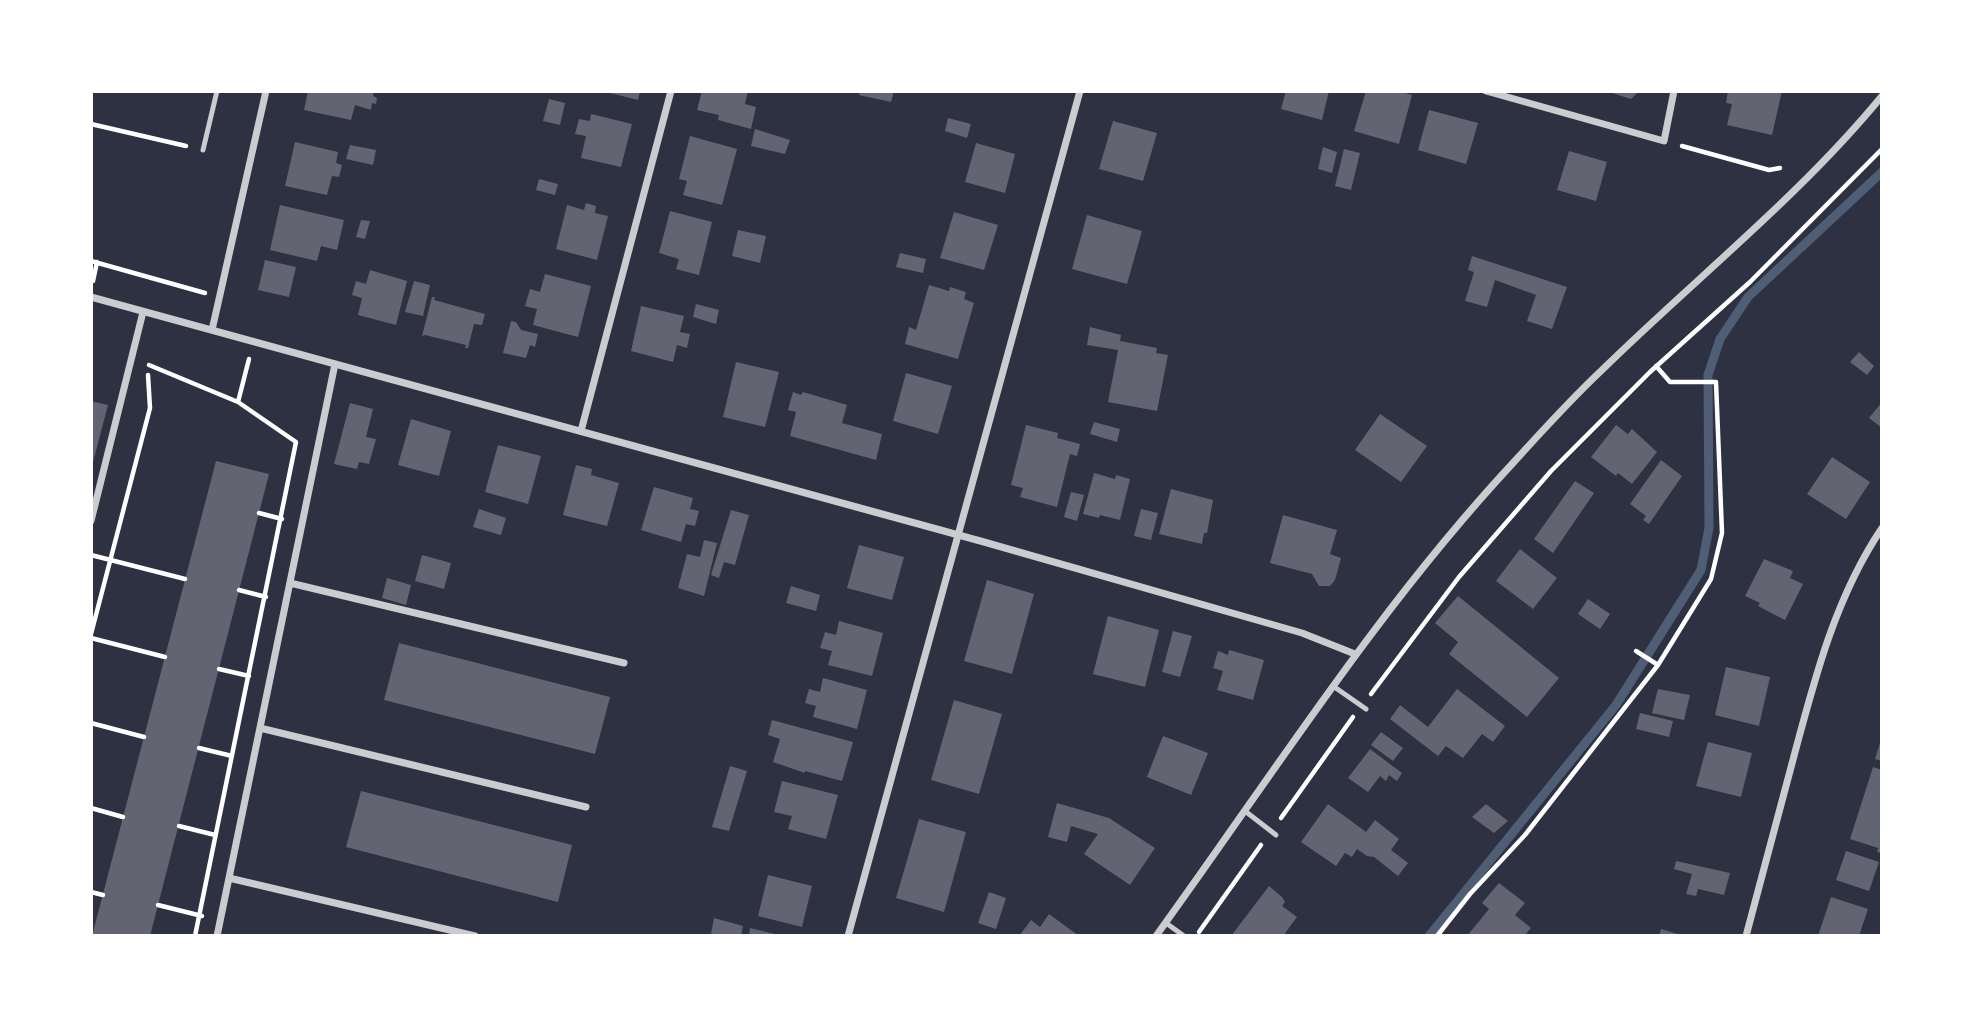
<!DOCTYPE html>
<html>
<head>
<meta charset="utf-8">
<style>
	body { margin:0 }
	#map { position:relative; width:1973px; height:1027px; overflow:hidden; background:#2d3142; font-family:"Public Sans",sans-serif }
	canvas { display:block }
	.frame { position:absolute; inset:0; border:93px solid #fff; pointer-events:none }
</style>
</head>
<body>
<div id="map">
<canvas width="1973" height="1027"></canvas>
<div class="frame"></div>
</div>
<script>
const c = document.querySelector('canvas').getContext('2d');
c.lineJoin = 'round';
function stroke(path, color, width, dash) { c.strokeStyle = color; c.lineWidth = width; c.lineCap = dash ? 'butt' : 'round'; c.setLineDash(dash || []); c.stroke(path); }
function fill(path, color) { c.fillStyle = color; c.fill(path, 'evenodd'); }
stroke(new Path2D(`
	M1429,936l187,-231 85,-135 8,-42 -1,-153 12,-36 28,-42 134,-125`), '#4f5d75', 9);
fill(new Path2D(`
	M308,91h66l-1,5 4,2 -1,6 -4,-1 -1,7 -16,-5 -4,15 -47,-10z
	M602,91h38l-2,9z
	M702,91h46l-3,13 11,3 -5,22 -33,-9 1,-5 -22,-5z
	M860,91h34l-3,11 -32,-7z
	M1286,91h43l-7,29 -41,-11z
	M1366,91h33l13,4 -13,49 -45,-13z
	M1606,91h33l-8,8z
	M1728,91h54l-10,44 -45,-10 5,-21 -6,-1z
	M549,99l16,4 -5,22 -17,-4z
	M1429,110l49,13 -12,41 -48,-14z
	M591,114l41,10 -11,43 -40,-9 5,-22 -11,-2 4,-15 11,2z
	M948,118l23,6 -4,14 -22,-7z
	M1113,121l44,12 -14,48 -44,-12z
	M755,129l35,11 -5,14 -34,-8z
	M690,136l47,13 -15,56 -39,-10 4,-14 -8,-2z
	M295,142l43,10 -2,11 6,2 -3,12 -7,-1 -5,19 -42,-9z
	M976,143l39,11 -10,39 -40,-11z
	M350,145l26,5 -3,15 -27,-6z
	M1323,147l14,5 -5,21 -14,-4z
	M1344,149l16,4 -9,37 -16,-4z
	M1569,151l38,11 -11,39 -39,-11z
	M539,179l19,5 -3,11 -19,-5z
	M586,203l10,3 -1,7 13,3 -11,44 -41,-11 11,-44 17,5z
	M280,205l64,15 -7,30 -16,-4 -4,15 -47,-11z
	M670,211l42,11 -13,53 -23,-6 3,-10 -20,-6z
	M954,212l44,13 -14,45 -44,-12z
	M1087,215l55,16 -15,53 -55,-15z
	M361,220l9,1 -5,18 -9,-2z
	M738,230l28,6 -6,27 -28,-7z
	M900,253l26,6 -3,14 -27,-6z
	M1472,256l95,31 -15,42 -25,-8 9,-26 -41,-15 -8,27 -22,-6 9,-29 -6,-2z
	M265,260l31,7 -7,30 -31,-7z
	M370,270l37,11 -11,44 -38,-10 4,-17 -10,-3 4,-14 10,3z
	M545,274l46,12 -13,51 -45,-12 4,-16 -12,-3 5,-17 10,3z
	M414,281l16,4 -7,31 -18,-4z
	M929,285l20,6 1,-4 16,5 -2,7 10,4 -16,56 -53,-15 4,-17 7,3z
	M432,297h3l-1,3 51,14 -3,11 -8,-1 -6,24h-3l1,-3 -41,-10 -3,1z
	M696,304l23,6 -3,14 -23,-7z
	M641,306l43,10 -4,16 10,2 -3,14 -10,-3 -4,17 -42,-11z
	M511,321l5,1 5,8 17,4 -3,13 -5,-2 -4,13 -23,-5z
	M1090,327l31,8 -1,6 37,7 -1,5 12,2 -11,56 -49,-9 10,-52 -31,-5z
	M1859,352l15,14 -7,9 -17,-13z
	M736,362l43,10 -14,55 -42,-10z
	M906,373l46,13 -14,48 -45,-13z
	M793,392l8,3 2,-3 44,13 -5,18 40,11 -6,26 -86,-24 6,-24 -8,-2z
	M91,401l17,4 -16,61h-1z
	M1882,402v26l-13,-10z
	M350,403l23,6 -7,28 10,2 -7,25 -10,-2 -2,7 -23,-5z
	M1380,414l47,32 -26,36 -46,-32z
	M411,419l40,12 -12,45 -41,-11z
	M1094,422l26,7 -3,13 -27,-8z
	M1026,425l32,8 -1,5 23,6 -3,12 -7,-2 -13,53 -37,-10 3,-9 -12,-3z
	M1616,425l12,9 4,-5 25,23 -25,32 -14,-11 -2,3 -25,-19z
	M498,445l43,11 -13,48 -43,-12z
	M1832,457l38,25 -24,37 -39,-25z
	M1661,460l21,16 -33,48 -6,-4 3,-4 -16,-12z
	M216,461l53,13 -119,462h-58z
	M576,465l16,4 -1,6 28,8 -12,43 -44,-11z
	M1094,473l21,6 1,-4 14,4 -10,41 -20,-5 -1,3 -16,-4z
	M1575,481l19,12 -41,60 -19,-14z
	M654,487l39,11 -3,11 9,2 -4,15 -9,-2 -5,18 -40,-12z
	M1171,489l42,11 -6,33h-3l-2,11 -43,-10z
	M1071,492l13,3 -7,26 -13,-4z
	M479,509l27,9 -5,17 -28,-8z
	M1141,509l17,4 -7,27 -17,-4z
	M731,510l18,5 -14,50 -11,-3 -5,16 -8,-3z
	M1283,515l54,15 -7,24 11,4 -6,22 -5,6h-11l-7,-12 -42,-11z
	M704,540l13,3 -13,53 -26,-8 9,-34 13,3z
	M859,545l45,12 -12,43 -45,-12z
	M1520,549l37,29 -24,31 -37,-28z
	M422,555l29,8 -7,26 -29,-8z
	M1764,559l29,12 -3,7 13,6 -18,36 -27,-14 2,-3 -15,-7z
	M387,578l24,7 -5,20 -24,-7z
	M987,580l47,14 -22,80 -48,-13z
	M791,586l29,9 -4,16 -30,-8z
	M1458,596l101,82 -32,39 -78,-63 9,-12 -23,-19z
	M1588,599l22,15 -10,15 -22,-15z
	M1108,616l51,14 -14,57 -52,-13z
	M839,621l44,12 -11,43 -44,-11 4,-14 -12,-3 5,-16 11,3z
	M1173,631l19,5 -12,41 -18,-5z
	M399,643l211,54 -15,57 -211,-54z
	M1229,650l35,10 -11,40 -36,-10 6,-19 -10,-3 5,-17 10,4z
	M1726,667l44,10 -11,49 -44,-11z
	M823,678l44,12 -10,39 -44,-12 3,-11 -11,-3 4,-14 11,3z
	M1457,689l48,37 -12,16 -11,-8 -19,24 -17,-12 -8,10 -48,-37 10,-14 28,22z
	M1658,689l32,6 -6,25 -32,-7z
	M954,700l48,14 -23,80 -48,-14z
	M1640,713l33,8 -4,16 -33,-8z
	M772,720l81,22 -11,39 -37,-10v2l-32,-11 7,-23 -12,-4z
	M1381,732l22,16 -10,13 -22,-16z
	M1163,736l45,17 -17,42 -44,-18z
	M1708,742l44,11 -11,44 -45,-11z
	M1880,743l2,1v17l-7,-2z
	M1370,749l32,24 -5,8 -8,-6 -3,6 -6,-5 -12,16 -20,-14z
	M730,766l17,5 -18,60 -17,-4z
	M1873,767l9,3 -1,83 -4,-1 1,-4 -28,-9z
	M782,781l56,14 -12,44 -38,-10 4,-13 -18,-4z
	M361,791l211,54 -14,57 -212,-55z
	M1057,803l52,15 46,30 -25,37 -46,-31 14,-20 -27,-8 -4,16 -19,-5z
	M1328,804l38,28 9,-12 24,19 -8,11 17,13 -10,13 -24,-19 -7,-1 -10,-7 -5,8 -7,-4 -9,13 -35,-24z
	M1486,804l22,17 -14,12 -22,-16z
	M919,819l47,13 -22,80 -48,-14z
	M1846,851l33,11 -10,29 -33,-11z
	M1676,861l54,12 -6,22 -26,-6 -2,7 -10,-2 6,-20 -18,-5z
	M768,875l44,11 -10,41 -44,-11z
	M1499,883l26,20 -10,12 16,13 -7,8h-57l22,-27 -7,-6z
	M1269,886l13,11 3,5 -3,4 15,11 -14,19h-52z
	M989,892l17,6 -10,31 -18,-6z
	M1831,897l37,12 -9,27h-41z
	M1049,914l30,22h-60l12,-16 9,7z
	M714,918l29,8 -2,10 -30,-2z
	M750,928l29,7v1h-30z
	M1661,929l20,6 -1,1h-21z`), '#626471');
stroke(new Path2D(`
	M91,124l95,22
	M1682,146l87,24 11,-2
	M91,261l114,32
	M93,281l4,-19
	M149,365l89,37 58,40 -101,494
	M238,402l11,-43
	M259,513l23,6
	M91,555l94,24
	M239,590l27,7
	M91,634l59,-226 -2,-33
	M91,638l74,19
	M1636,651l22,14
	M219,669l30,7
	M1371,694l88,-117 92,-106 99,-99 100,-90 132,-133
	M91,723l53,14
	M199,748l33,8
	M91,808l32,9
	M1281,818l72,-101
	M179,826l36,9
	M91,892l12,3
	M158,905l44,11
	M1199,932l62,-87
	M1437,936l33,-42 55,-59 133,-170 53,-86 11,-46 -6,-151h-46l-14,-16`), '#fff', 4.5);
stroke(new Path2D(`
	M203,150l14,-59
	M1333,686l33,23
	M1245,811l31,24
	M1166,923l18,13`), '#caccd0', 5);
stroke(new Path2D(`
	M1486,91l178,50 10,-50
	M91,297l893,245 318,91 53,21
	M212,330l54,-239
	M581,431l90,-340
	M91,521l52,-209
	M290,583l334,80
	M260,728l326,79
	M229,878l246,58
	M217,936l118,-572
	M848,936l232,-845
	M1156,936c116,-160 222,-328 357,-473 29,-32 58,-64 89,-93 94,-92 197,-173 280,-274
	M1746,936c16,-60 32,-120 48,-180 21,-79 42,-160 88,-228`), '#caccd0', 7);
</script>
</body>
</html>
